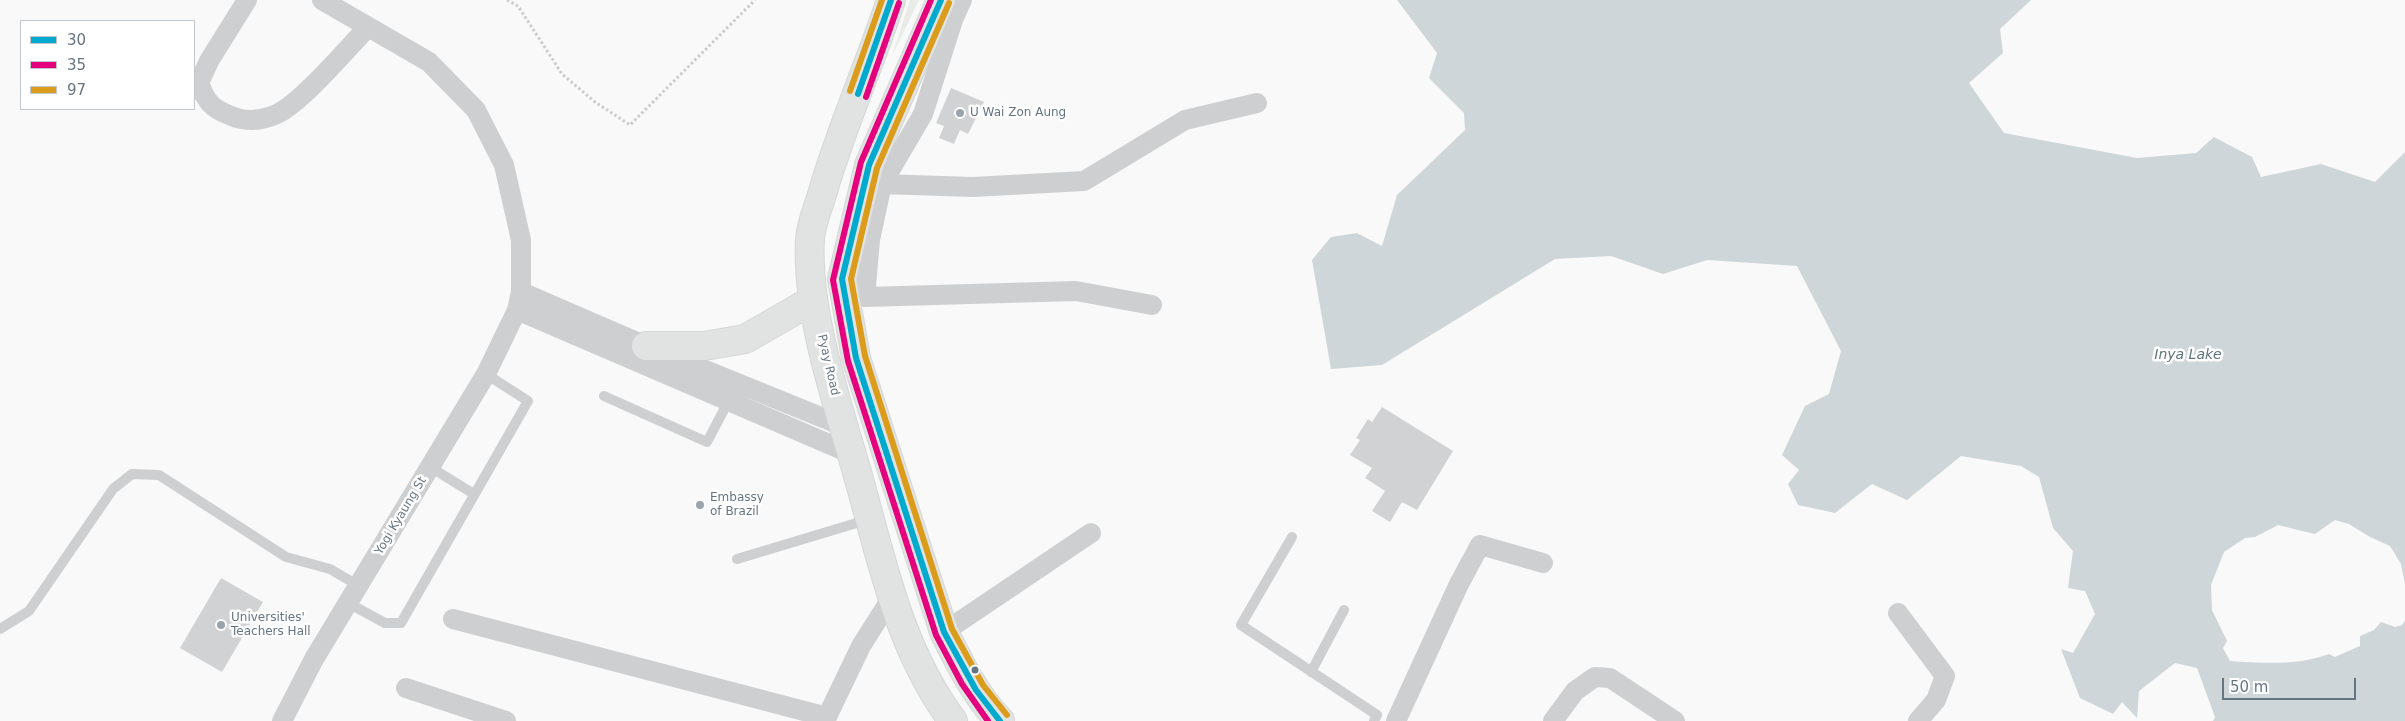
<!DOCTYPE html>
<html>
<head>
<meta charset="utf-8">
<style>
	body { margin:0 }
	#map { position:relative; width:2405px; height:721px; overflow:hidden; background:#f9f9f9; font-family:"DejaVu Sans",sans-serif }
	canvas { display:block }
	.legend { position:absolute; left:20px; top:20px; width:175px; height:90px; box-sizing:border-box; background:#fff; border:1px solid #c1c8cd; margin:0; padding:6px 9px; list-style:none; font-size:15px; color:#657683 }
	.legend li { display:flex; align-items:center; gap:10px; height:25px }
	.legend b { width:25px; border:1px solid #c1c8cd }
	.scale { position:absolute; left:2222px; top:678px; width:134px; height:22px; box-sizing:border-box; border:2px solid #657683; border-top:0; padding-left:6px; font-size:15px; line-height:18px; white-space:nowrap; color:#657683; -webkit-text-stroke:4px #fff; paint-order:stroke }
</style>
</head>
<body>
<div id="map">
<canvas width="2405" height="721"></canvas>
<ul class="legend">
<li><b style="height:6px;background:#00a9ce"></b>30</li>
<li><b style="height:6px;background:#e5007d"></b>35</li>
<li><b style="height:6px;background:#da9c1a"></b>97</li>
</ul>
<div class="scale">50 m</div>
</div>
<script>
const c = document.querySelector('canvas').getContext('2d');
c.lineJoin = 'round';
function fill(path, color) { c.fillStyle = color; c.fill(path, 'evenodd'); }
function stroke(path, color, width, dash) { c.strokeStyle = color; c.lineWidth = width; c.lineCap = dash ? 'butt' : 'round'; c.setLineDash(dash || []); c.stroke(path); }
function drawText(font, color, halo, rows, align = 'center') {
  c.font = font + ' "DejaVu Sans",sans-serif'; c.lineWidth = 5; c.setLineDash([]); c.textBaseline = 'middle'; c.strokeStyle = halo; c.fillStyle = color; for (const [text, x, y, turn = 0] of rows) {
    c.save(); c.translate(x, y); c.rotate((+turn || 0) * Math.PI / 180); c.textAlign = isNaN(turn) ? turn : align; if (halo) c.strokeText(text, 0, 0); c.fillText(text, 0, 0); c.restore();
  }
}
fill(new Path2D(`
	M910,0h9l-27,56z`), '#e8ebe6');
fill(new Path2D(`
	M1397,0h634l-31,29 3,24 -34,30 35,50 133,25 59,-5 18,-16 38,20 9,20 60,-13 54,18 30,-30v432l-4,-20 -11,-18 -20,-9 -21,-13 -14,-4 -20,14 -37,-9 -23,12 -10,1 -21,14 -13,33 1,25 15,31 -4,7 7,13c32,2 68,5 99,-7l6,3 25,-11v-10l14,-6 7,-8 14,5 7,-2 3,-4v100h-192l2,-4 -18,-49 -22,-5 -36,28 -2,27 -15,-16 -9,12 -33,-16 -19,-49 12,4 22,-39 -10,-23 -17,-3 5,-37 -20,-23 -14,-51 -18,-11 -60,-10 -54,44 -35,-16 -37,29 -37,-8 -10,-21 11,-14 -17,-15 23,-49 24,-12 12,-43 -44,-85 -90,-6 -44,14 -52,-18 -56,3 -173,106 -51,4 -19,-109 19,-23 26,-4 25,13 15,-51 68,-65 -1,-17 -35,-35 8,-25z`), '#ced6d9');
fill(new Path2D(`
	M951,88l33,14 -16,32 -8,-4 -6,14 -15,-6 5,-12 -8,-3z
	M1382,407l71,44 -36,59 -15,-8 -12,20 -18,-11 13,-20 -20,-13 7,-10 -22,-13 10,-15 -4,-2 12,-19 4,3z
	M221,578l42,24 -41,70 -42,-24z`), '#d0d2d3');
const trunk = new Path2D(`
	M891,0c-21,64 -49,126 -68,191 -4,15 -12,32 -13,48 -4,66 23,152 42,216 27,90 43,189 101,266
	M941,0l-72,165 -27,114 14,79 88,274c16,32 32,64 56,89
	M646,346h58l41,-7 68,-39`);
stroke(trunk, '#d5d6d6', 30);
stroke(new Path2D(`
	M507,0l11,6 44,68 33,28 35,23 125,-125`), '#cbcccd', 3, [2.5, 2.5]);
stroke(new Path2D(`
	M604,396l103,46 21,-40
	M430,467l44,27
	M1292,537l-51,88 136,90 -3,6
	M737,559l133,-40
	M348,603l37,20h16l127,-222 -42,-27
	M0,629l29,-18 84,-122 19,-15 27,1 127,82 44,12 29,17
	M1311,672l33,-62`), '#cecfd0', 10);
stroke(new Path2D(`
	M247,0l-38,61 -10,22c7,18 12,25 30,32 15,7 32,6 48,-1 25,-12 70,-65 91,-87
	M962,0l-9,20 -30,94 -41,70 -12,56 -5,57 211,-6 76,14
	M882,184l91,3 111,-6 101,-61 72,-17
	M521,292l125,54 197,80
	M517,310l335,144
	M1898,613l47,63 -9,24 -18,21
	M453,619l374,98
	M944,632l147,-99
	M406,688l100,33
	M282,721l32,-62 172,-285 31,-64 4,-18v-52l-17,-75 -28,-55 -47,-48 -107,-62
	M825,721l36,-75 31,-49
	M1396,721l63,-137 21,-39 63,18
	M1553,721l22,-30 20,-14 15,1 65,43`), '#cecfd0', 20);
stroke(trunk, '#e1e2e2', 28);
stroke(new Path2D(`
	M941,0l-72,165 -27,114 14,79 88,274 32,58 24,31
	M858,94l33,-94`), '#00a9ce', 6);
stroke(new Path2D(`
	M931,0l-70,162 -28,118 15,81 88,274 26,49 26,37
	M866,97l33,-94`), '#e5007d', 6);
stroke(new Path2D(`
	M949,3l-72,165 -26,111 14,77 87,273 31,56 24,30
	M850,91l32,-91`), '#da9c1a', 6);
for (const [x, y, r, color] of [
	[960,113,5,"#99a4ac"],
	[700,505,5,"#99a4ac"],
	[221,625,5,"#99a4ac"],
	[975,670,4.5,"#657683"]
]) { const dot = new Path2D(); dot.arc(x, y, r, 0, 2 * Math.PI); c.fillStyle = color; c.fill(dot); stroke(dot, '#fff', 2); }
drawText('12px', '#657683', '#fff', [
	["U Wai Zon Aung",970,113],
	["Embassy",710,498],
	["of Brazil",710,512],
	["Universities'",231,618],
	["Teachers Hall",231,632]
], 'left');
drawText('12px', '#657683', '#fff', [
	["Pyay Road",828,365,77],
	["Yogi Kyaung St",401,516,-59]
]);
drawText('italic 14px', '#60757c', '#fff', [
	["Inya Lake",2188,355]
]);
</script>
</body>
</html>
